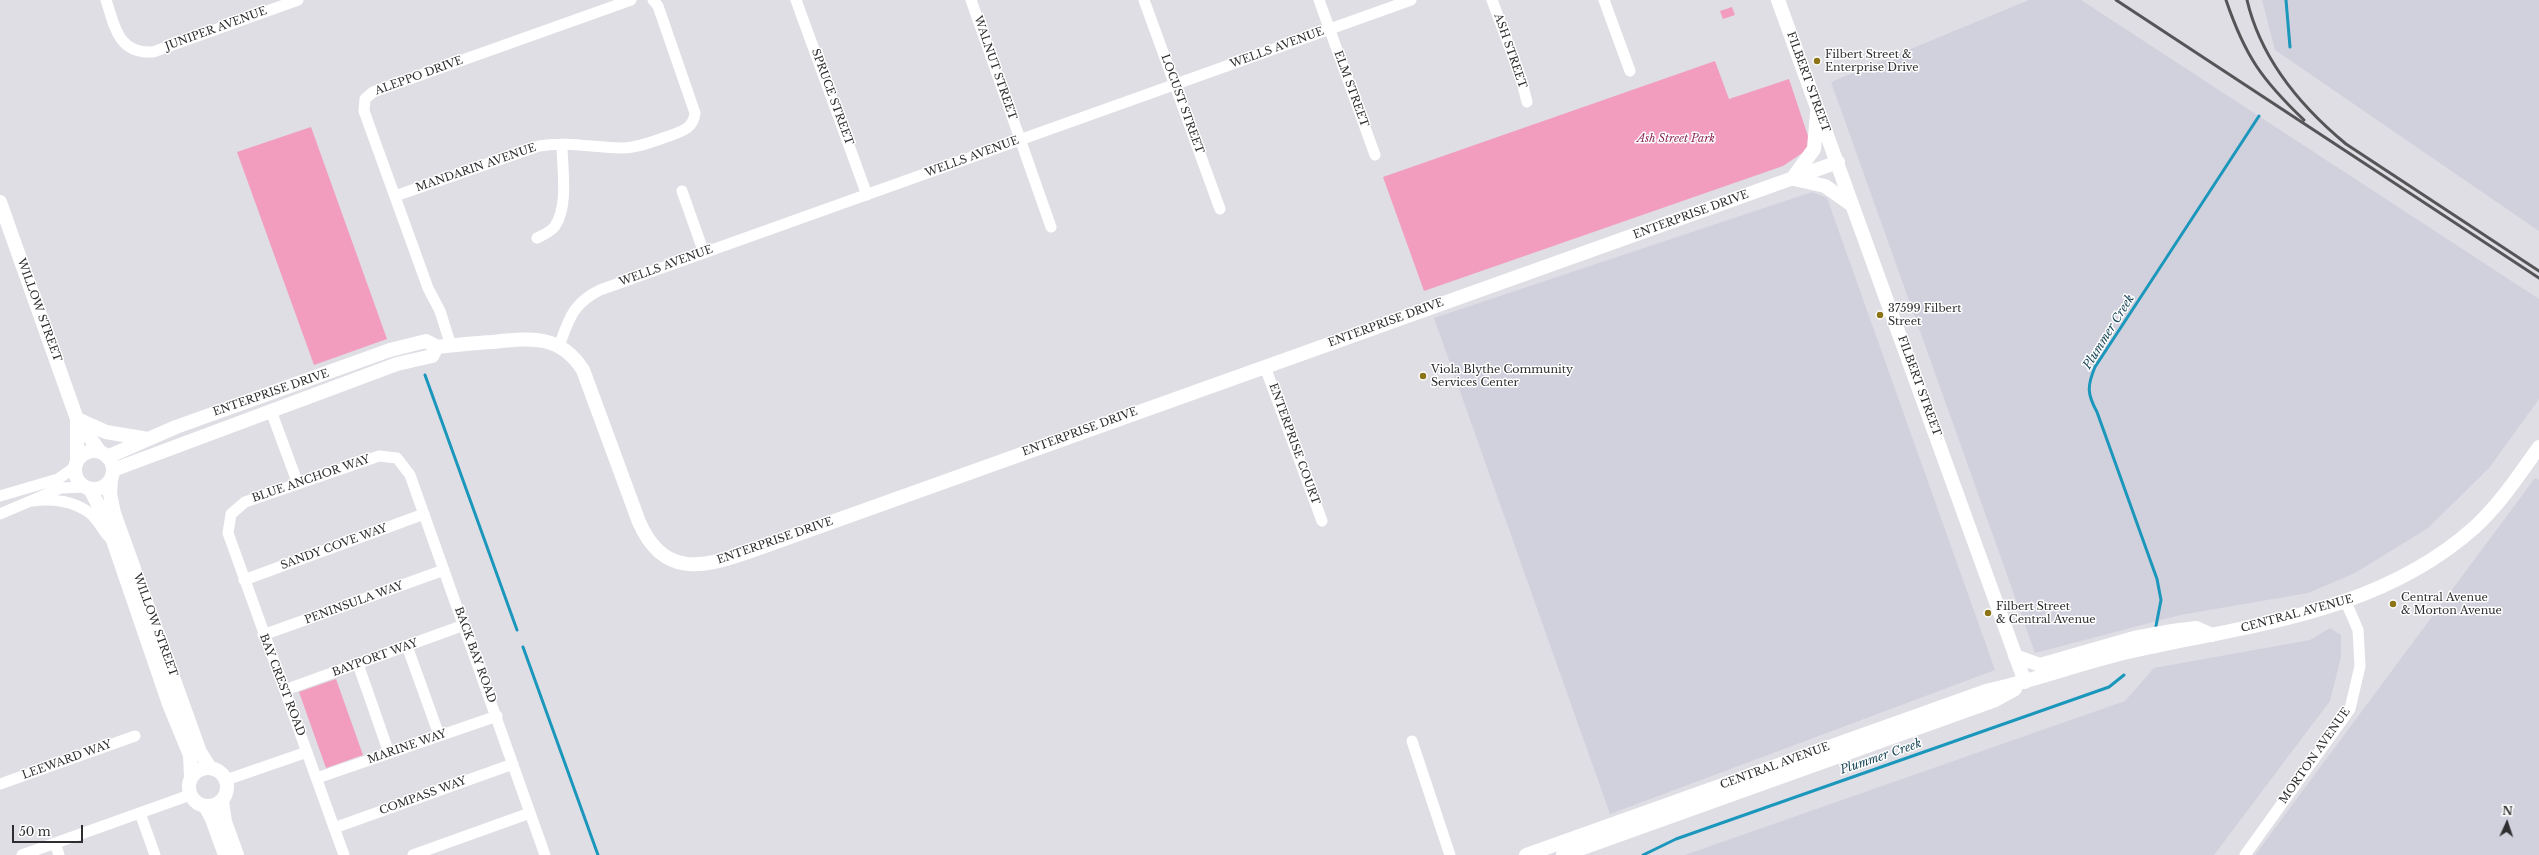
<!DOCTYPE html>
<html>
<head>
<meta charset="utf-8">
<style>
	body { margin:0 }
	#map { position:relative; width:2539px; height:855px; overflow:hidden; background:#dfdee5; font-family:"Libre Baskerville",serif }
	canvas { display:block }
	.north { position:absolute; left:2487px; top:803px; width:40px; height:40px; -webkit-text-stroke:3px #fff; paint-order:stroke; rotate:3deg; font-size:11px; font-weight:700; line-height:16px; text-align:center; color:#2e2e30 }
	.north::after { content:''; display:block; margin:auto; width:14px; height:18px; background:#2e2e30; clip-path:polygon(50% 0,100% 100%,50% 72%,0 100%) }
	.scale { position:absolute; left:12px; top:825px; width:71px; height:18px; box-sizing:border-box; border:2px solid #2e2e30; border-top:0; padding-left:5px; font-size:12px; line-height:14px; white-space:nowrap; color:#2e2e30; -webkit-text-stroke:3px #fff; paint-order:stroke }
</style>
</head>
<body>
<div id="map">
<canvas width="2539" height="855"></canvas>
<div class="north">N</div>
<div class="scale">50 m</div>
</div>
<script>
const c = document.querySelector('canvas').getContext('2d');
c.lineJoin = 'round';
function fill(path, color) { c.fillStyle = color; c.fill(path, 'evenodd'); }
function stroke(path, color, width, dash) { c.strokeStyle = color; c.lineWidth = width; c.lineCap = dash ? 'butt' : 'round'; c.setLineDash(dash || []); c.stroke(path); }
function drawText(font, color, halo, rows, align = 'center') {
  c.font = font + ' "Libre Baskerville",serif'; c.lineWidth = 3; c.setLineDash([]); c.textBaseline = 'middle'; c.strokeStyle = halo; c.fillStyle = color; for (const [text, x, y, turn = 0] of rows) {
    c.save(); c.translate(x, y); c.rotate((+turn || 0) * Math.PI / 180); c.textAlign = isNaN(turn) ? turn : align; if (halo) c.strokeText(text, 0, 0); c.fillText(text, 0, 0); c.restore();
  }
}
fill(new Path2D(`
	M2029,0h52l458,299v100l-50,69 -61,60 -73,45 -47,20 -128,22 -145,38 -204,-571z
	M2262,0h277v231l-264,-181z
	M1812,192l15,6 168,472 -385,144 -176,-496z
	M2535,478l4,2v375h-284z
	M2330,628l11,7v22l-11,44 -116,154h-529l440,-154 29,-33 156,-28z`), '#d1d0dd');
fill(new Path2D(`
	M1732,7l3,8 -12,4 -3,-8z
	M1715,61l14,38 60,-20 19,57 -1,14 -24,16 -359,125 -41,-114z
	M311,127l76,212 -73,26 -77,-213z
	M336,679l27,76 -37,13 -27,-76z`), '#f29dbe');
stroke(new Path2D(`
	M2286,0l4,47
	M425,375l92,255
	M2156,626l5,-26 -4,-21 -60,-167c-10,-18 -10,-26 -2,-45l164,-251
	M523,647l75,208
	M1643,855l33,-16 433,-152 15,-12`), '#1b97bc', 3);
stroke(new Path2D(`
	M106,0c9,27 12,54 47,52l145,-52
	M796,0l71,195
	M971,0l80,227
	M1144,0l76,209
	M1319,0l56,155
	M1492,0l29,78 6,24
	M1604,0l26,71
	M682,191l22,62
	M395,196l144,-50c28,-5 55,2 83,2 16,0 32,-7 47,-12 13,-5 24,-7 26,-23l-37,-107 -5,-6
	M537,238c6,-3 14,-6 18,-12 14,-21 7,-58 7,-82
	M451,346l-11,-35 -12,-23 -64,-177 1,-12 8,-7 258,-92
	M559,346c10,-27 14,-43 41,-56l811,-290
	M1265,367l57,154
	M271,411l27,73
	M0,496l58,-17 17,-12
	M32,501c20,-3 43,0 59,13 8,7 11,16 18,23
	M0,514l61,-26 23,-1
	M244,580l180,-66
	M263,635l181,-65
	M407,646l32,89
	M358,664l31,89
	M285,690l179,-65
	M1412,741l38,114
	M317,778l180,-62
	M226,780l81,-28
	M0,784l135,-48
	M140,813l15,42
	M334,828l179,-64
	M55,843l4,12
	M22,855l168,-60
	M344,855l-116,-322 3,-19 14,-12 134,-46 18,2 13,17 135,380
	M413,855l117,-42
	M2245,855l105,-146 10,-43 -2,-36 -12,-28`), '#fff', 11);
stroke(new Path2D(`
	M1778,0l247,682
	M1792,179l22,-30 3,-36
	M1794,179l31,7 27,19
	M0,202l77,217 23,33
	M77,419l29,13 42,7
	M77,421v40
	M75 470a19 19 0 1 1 38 0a19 19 0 1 1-38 0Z
	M107,457l69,-30 214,-77 36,-9 11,6c18,-2 37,-4 55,-5 39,-4 68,-8 91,28l56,152c24,55 62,46 109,30l1090,-390
	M113,470l284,-106 35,-8 5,-9
	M111,479l-1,15 4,19 86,239 10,16
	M90,489l16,31 63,184 21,51 1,22
	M2015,656l25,9 94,-27 38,-7 24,-3 16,7
	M189 787a19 19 0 1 1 38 0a19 19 0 1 1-38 0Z
	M222,801l3,21 12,33
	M205,806l7,13 13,36
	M1526,855l460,-164c51,-11 100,-30 151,-41 119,-26 243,-38 338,-123 25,-23 44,-52 64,-80
	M1563,855l430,-154 22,-12`), '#fff', 14);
stroke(new Path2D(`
	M2116,0l423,278
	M2226,0c19,56 36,80 78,120
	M2247,0c14,60 53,106 99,144l193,127`), '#555558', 3);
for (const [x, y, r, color] of [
	[1817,61,4,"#8b7316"],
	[1880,315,4,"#8b7316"],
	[1423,376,4,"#8b7316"],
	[2393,604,4,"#8b7316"],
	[1988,613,4,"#8b7316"]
]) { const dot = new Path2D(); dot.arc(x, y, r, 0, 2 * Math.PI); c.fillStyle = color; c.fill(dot); stroke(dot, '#fff', 1.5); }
drawText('11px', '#2e2e30', '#fff', [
	["JUNIPER AVENUE",216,29,-20],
	["WELLS AVENUE",1277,48,-20],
	["ASH STREET",1510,51,71],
	["WALNUT STREET",995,68,71],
	["ALEPPO DRIVE",419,76,-20],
	["FILBERT STREET",1808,82,70],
	["ELM STREET",1351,89,70],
	["SPRUCE STREET",832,97,70],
	["LOCUST STREET",1182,104,70],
	["WELLS AVENUE",972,157,-20],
	["MANDARIN AVENUE",476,168,-19],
	["ENTERPRISE DRIVE",1691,215,-20],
	["WELLS AVENUE",666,266,-20],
	["WILLOW STREET",39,310,70],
	["ENTERPRISE DRIVE",1386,323,-20],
	["FILBERT STREET",1919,386,70],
	["ENTERPRISE DRIVE",271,393,-19],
	["ENTERPRISE DRIVE",1080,432,-20],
	["ENTERPRISE COURT",1294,444,70],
	["BLUE ANCHOR WAY",311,479,-19],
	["ENTERPRISE DRIVE",775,541,-19],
	["SANDY COVE WAY",334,547,-20],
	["PENINSULA WAY",354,603,-20],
	["CENTRAL AVENUE",2297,614,-15],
	["WILLOW STREET",155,625,70],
	["BACK BAY ROAD",475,655,70],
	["BAYPORT WAY",375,658,-20],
	["BAY CREST ROAD",282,685,69],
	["MARINE WAY",407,747,-19],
	["MORTON AVENUE",2315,756,-55],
	["LEEWARD WAY",67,760,-20],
	["CENTRAL AVENUE",1775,766,-20],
	["COMPASS WAY",423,796,-20]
]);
drawText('11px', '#2e2e30', '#fff', [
	["Filbert Street &",1825,55],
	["Enterprise Drive",1825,68],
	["37599 Filbert",1888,309],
	["Street",1888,322],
	["Viola Blythe Community",1431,370],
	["Services Center",1431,383],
	["Central Avenue",2401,598],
	["& Morton Avenue",2401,611],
	["Filbert Street",1996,607],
	["& Central Avenue",1996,620]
], 'left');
drawText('italic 11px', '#8b2656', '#fff', [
	["Ash Street Park",1676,139]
]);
drawText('italic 12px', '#204e5f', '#fff', [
	["Plummer Creek",2109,332,-58],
	["Plummer Creek",1881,757,-19]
]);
</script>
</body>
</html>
